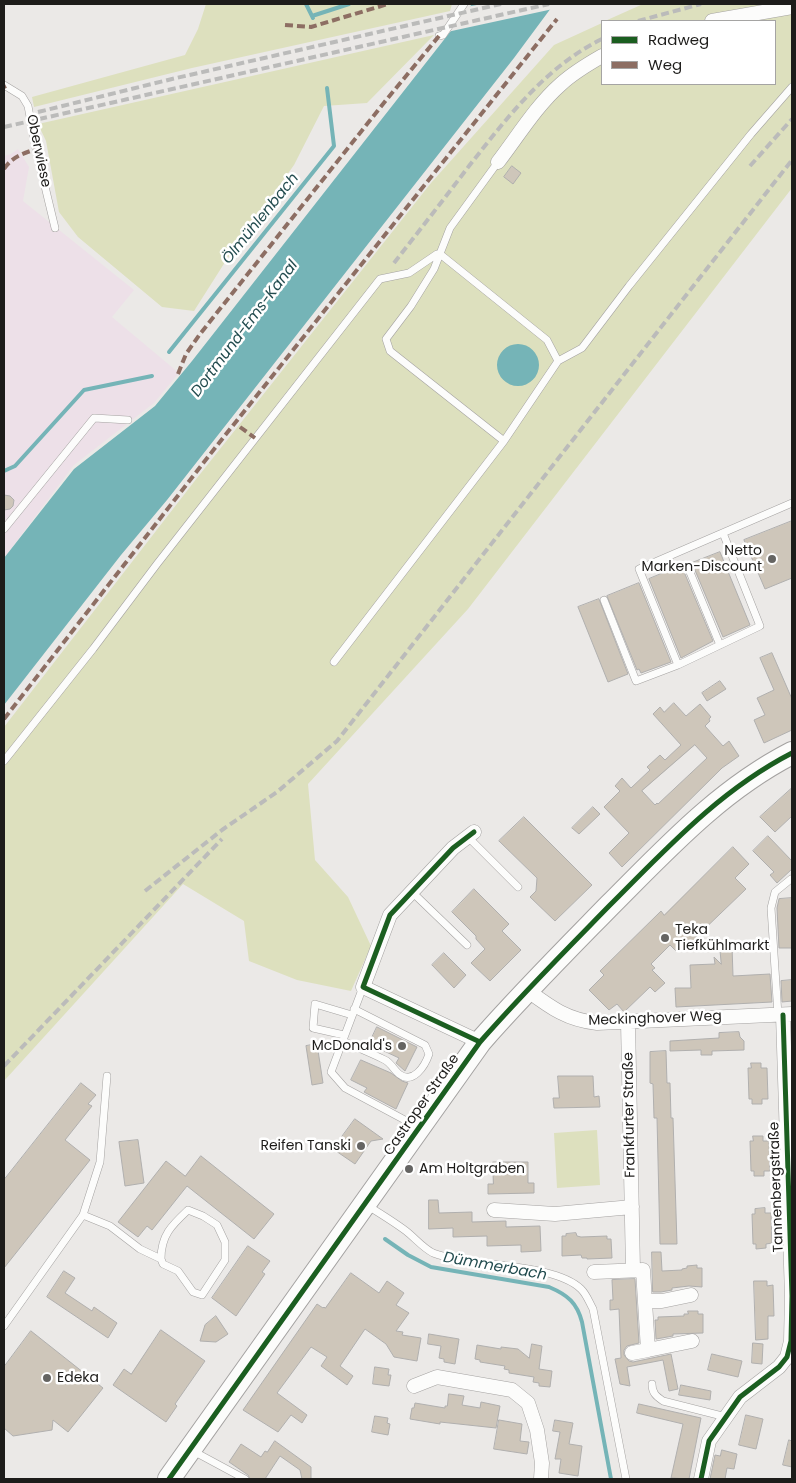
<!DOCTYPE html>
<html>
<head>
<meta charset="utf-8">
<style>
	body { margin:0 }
	#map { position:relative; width:796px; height:1483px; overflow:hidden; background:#ebe9e7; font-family:Poppins,sans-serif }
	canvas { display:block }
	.frame { position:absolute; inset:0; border:5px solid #1d1c1a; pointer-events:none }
	.legend { position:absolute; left:601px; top:20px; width:175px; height:65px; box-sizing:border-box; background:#fff; border:1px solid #a5a4a3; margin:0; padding:6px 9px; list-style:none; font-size:15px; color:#1d1c1a }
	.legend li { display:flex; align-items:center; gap:10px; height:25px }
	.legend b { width:25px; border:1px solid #a5a4a3 }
</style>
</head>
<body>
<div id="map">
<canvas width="796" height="1483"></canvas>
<div class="frame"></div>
<ul class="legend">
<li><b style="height:6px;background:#1b5e20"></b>Radweg</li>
<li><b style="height:6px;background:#8d6e63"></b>Weg</li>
</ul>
</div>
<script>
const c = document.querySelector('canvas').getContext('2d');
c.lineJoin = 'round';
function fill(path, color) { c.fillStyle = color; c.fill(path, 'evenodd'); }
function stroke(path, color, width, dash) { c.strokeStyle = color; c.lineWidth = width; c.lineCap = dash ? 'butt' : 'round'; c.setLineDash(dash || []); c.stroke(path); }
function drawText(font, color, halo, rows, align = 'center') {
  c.font = font + ' Poppins,sans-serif'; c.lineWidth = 5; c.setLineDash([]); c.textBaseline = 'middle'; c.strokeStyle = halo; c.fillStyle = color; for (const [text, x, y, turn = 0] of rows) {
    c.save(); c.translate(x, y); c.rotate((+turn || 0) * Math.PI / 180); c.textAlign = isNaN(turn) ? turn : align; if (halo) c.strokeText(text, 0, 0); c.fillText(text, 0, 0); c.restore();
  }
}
fill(new Path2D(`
	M18,149l11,18 -6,34 111,89 -22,27 67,56 -25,30 -80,62 -70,93v-402l7,-2z`), '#ede0e8');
fill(new Path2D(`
	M206,4h246l-2,7 -258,57 -158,39 -2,-10 153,-42 13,-26z
	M643,4h149v184l-324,421 -160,175 7,76 33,37 23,49 -20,45 -54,-11 -48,-19 -5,-40 -61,-37 -179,197v-354l193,-249 234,-295 123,-138 48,-22v61h173v-63h-170z
	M434,35l-67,68 -43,3 -30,59 -67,94 -33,52 -32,-4 -84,-70 -19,-25 -13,-71 -8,-17z
	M597,1130l3,55 -43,3 -3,-55z`), '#dde0be');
fill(new Path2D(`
	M472,4h82l-40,54 -347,442 -46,55 -117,150v-147l70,-89 81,-63 37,-45z
	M497 365a21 21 0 1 1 42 0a21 21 0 1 1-42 0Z`), '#75b4b7');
fill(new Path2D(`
	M482,4h74l-3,5 -106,23 19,-25z`), '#ebe9e7');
stroke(new Path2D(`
	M306,4l7,14
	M312,16l37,-12
	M169,352l165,-206 -7,-58
	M4,471l11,-5 69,-76 68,-14
	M385,1239l23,16 23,12 118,20c19,8 28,16 33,35l29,157`), '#75b4b7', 4);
const building = new Path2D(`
	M512,166l9,7 -8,11 -9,-7z
	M4,495l6,1 4,4 -1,6 -3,3 -6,1z
	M792,521v57l-27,11 -21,-49z
	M720,552l30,73 -27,12 -31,-74z
	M677,567h5l31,74 -32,17 -32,-79z
	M639,583l32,79 -30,11 -2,-4 -2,1 -30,-74z
	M599,599l29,75 -20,8 -30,-75z
	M772,653l20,46v31l-28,13 -10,-23 11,-5 -8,-17 17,-8 -14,-32z
	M720,681l6,8 -19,12 -5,-8z
	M674,703l12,13 14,-12 11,13 -2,2 1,2 -5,5 18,20 6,-5 10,15 -17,12 -100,99 -13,-14 20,-20 -25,-26 16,-16 -5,-5 7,-8 9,10 19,-18 -3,-3 13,-12 5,5 16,-15 -28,-31 7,-7 4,5zM695,745l12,13 -49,46 -1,-1 -2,2 -13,-14z
	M792,788v28l-17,16 -15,-15z
	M593,807l7,7 -21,20 -7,-6z
	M524,817l68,68 -37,36 -25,-24 6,-6 1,-13 -38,-37z
	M768,836l24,25v8l-15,14 -7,-8 4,-3 -21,-21z
	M733,847l16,17 -14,14 11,11 -51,49 7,7 -9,6 -6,-11 -11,11 -6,-6 -19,19 4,4 -3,2 13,13 -10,9 -5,-5 -26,25 -7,-8 -8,6 -20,-20 15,-15 -4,-4 61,-60 3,4z
	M474,889l35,35 -7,7 19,19 -31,31 -19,-18 14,-14 -9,-10v-3l-24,-24z
	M792,898v50h-13l-2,-40 2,-9z
	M720,946h12l1,30 37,-2 2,28 -96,5 -1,-19h16l-1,-23 25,-1 -1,-7 7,7z
	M444,953l22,22 -12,13 -22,-23z
	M792,980v21l-10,1 -1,-21z
	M377,1027l40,20 -12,24 -9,-8 3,-5 -30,-14z
	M739,1032l1,5 4,4v9l-32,1v4h-11v-5l-31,1v-10l49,-3v-5z
	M317,1044l6,39 -11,2 -6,-39z
	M666,1051l1,32h3l1,35h2l4,126h-17l-3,-126h-3l-1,-34 -3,-1v-31z
	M361,1060l30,13 11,8 6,2 -12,26 -32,-17 3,-4 -16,-8z
	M751,1063h10v5h6l1,31h-6v5h-10v-5h-3l-1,-31h3z
	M558,1076h35l1,21 5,-1 1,11 -46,1 -1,-10h6z
	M81,1083l15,12 -8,9 4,2 -27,34 25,20 -86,108v-88z
	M355,1119l28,20 -12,2 -16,23 -22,-15z
	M753,1136h10v5h6l1,30h-6v5h-10v-5h-3l-1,-30h3z
	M138,1140l6,43 -19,3 -6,-44z
	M201,1156l73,58 -20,25 -67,-53 -35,44 -5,-4 -9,11 -20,-15 48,-61 19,15z
	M493,1162h35v21h6v10l-46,1v-10h5z
	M429,1200h9l1,13 33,-1v10l34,-1v6l34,-1 1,25 -20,1v-7l-34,1v-10l-34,1v-9l-24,1z
	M765,1208v5h6l1,30 -6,1v4l-10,1v-5h-3l-1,-30h3v-5z
	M576,1233l1,3 4,1 26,-1v3h4l1,19 -25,1v-1h-5l-1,-3 -19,1v-20h4v-2z
	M248,1246l22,15 -8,11 3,2 -29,42 -24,-18z
	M652,1252h9l1,19 20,-1v-1l5,-1v-2l10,-1v3h5v19l-13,-1 -17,2v2l-11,2h-8z
	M64,1271l11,7 -10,15 27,18 2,-4 23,16 -9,15 -61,-41z
	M351,1273l28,20 8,-12 17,12 -8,12 13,8 -13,18 7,1 -1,3 19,3 -4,23 -23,-4 -8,-13 -21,-15 -25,37 13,10 -6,9 -26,-19 6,-9 -16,-10 -34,46 30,22 -5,8 -11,-8 -13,17 -35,-22 74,-106 6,4 1,-1 1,1z
	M635,1279l4,64 -12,3 -3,4v5l5,6 4,1 38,-8 7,35 -9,2 -6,-31 -36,7 3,19 -10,-2 -5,-25 6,-1 -2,-49 -9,1v-10h3l-1,-20z
	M754,1281h13v5l6,-1 1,31h-6v23l-12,1z
	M688,1311h10v3h5v19l-30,1v2l-17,3 -1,-19h3v-3l26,-1v-2h4z
	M216,1316l12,18 -12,8 -16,-1 5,-16z
	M161,1330l44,31 -30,43 2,2 -11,16 -53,-37 11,-16 7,5z
	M31,1331l72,57 -35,44 -15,-12 -1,10 -39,6 -9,-8v-61z
	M429,1334l30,5 -4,25 -11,-2v-3l-5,-1 2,-12 -13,-2z
	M753,1343l10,1 -1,20 -10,-1z
	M532,1344l10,2 -3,23 13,2 -2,16 -11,-1v-3l-6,-1 1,-5 -25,-4v-3l-5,-1 1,-3 -25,-4v-2l-5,-1 2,-14 24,4v-2l17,2 11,9z
	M712,1354l30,7 -4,16 -30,-7z
	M375,1367l14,2 -1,6h3l-2,11 -16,-2z
	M681,1385l30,6 -1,9 -31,-5z
	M449,1394l15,2 -2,9 18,3 1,-6 19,4 -4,22 -56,-6v2l-30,-5 2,-11h2l1,-5 30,5v-2h2z
	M639,1404l62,14 -12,61 -18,-1 12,-54 -46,-11z
	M746,1415l17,4 -7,30 -17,-4z
	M375,1416l13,2 -1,5 3,1 -2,11 -16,-3z
	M499,1420l23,4 -2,17 9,1 -2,12 -33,-5z
	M555,1420l18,3 -4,21 13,2 -4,30 -19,-3 2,-14h-6l5,-27 -7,-1z
	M789,1440l3,1v26l-9,-2z
	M275,1441l36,26v12h-9l-2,-9 -20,-14 -15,23h-15l-2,-4 -19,-13 12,-18 20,13 4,-6 2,1z
	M722,1450l15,4 -3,15 -7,-1 -2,11h-15l5,-24 5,1z`);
fill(building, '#cec6ba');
stroke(building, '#b0afae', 1);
const service = new Path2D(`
	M439,36l4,-1 21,-31
	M4,85l18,11 6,10 8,43 19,79
	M498,162l-48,66 -16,41 -23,37 -25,33 4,12 114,90
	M558,361l24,-13 47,-62 122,-152 41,-47
	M4,529l90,-111 34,2
	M723,533l37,93 -82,39 -39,-96 153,-66
	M687,565l33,80
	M604,600l32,81 42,-16
	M4,761l89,-112 64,-85 223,-285 29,-6 28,-19h3l107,86 11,21 -54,80 -170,221
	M468,837l50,50
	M412,892l55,53
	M363,987l-32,85 14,16 71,38
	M778,1015l-7,-107 4,-16 16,-13
	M344,1035l-31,-7 2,-24 37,11
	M342,1041c14,6 29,12 43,19 6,3 9,10 14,14 14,11 26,-8 30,-20l-4,-9 -71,-36
	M368,1206c13,8 26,16 38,25 9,7 17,17 27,22 39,15 120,9 148,36 6,6 8,13 12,20l33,170
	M83,1215l27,11 30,23 21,10 2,5 15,7 15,21 9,3 23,-35v-18l-8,-17 -14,-9 -15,-6c-16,15 -27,25 -27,49
	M4,1326l79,-111 17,-53 7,-86
	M652,1384c0,9 4,12 11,17l63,16
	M193,1451l52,28`);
const minor = new Path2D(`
	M712,21l80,-14
	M498,162c20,-26 38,-56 63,-78 12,-11 27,-20 41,-28
	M474,832l-21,16 -63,67 -27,72 117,55
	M527,990c23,17 40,30 70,33l195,-9
	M628,1022l5,248
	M494,1210l61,4 77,-7
	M594,1272l49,-2 5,80 44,-9
	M645,1301h17l29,-6
	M632,1353l16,-3
	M414,1386l23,-9 75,13 16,13 9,27 5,33 -1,16
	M701,1479l8,-38 31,-44 39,-30 8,-10 4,-16 1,-45 -9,-281`);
const primary = new Path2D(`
	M169,1479l311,-437c41,-47 86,-92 130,-137 57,-57 110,-115 182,-152`);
stroke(service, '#a4a2a1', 8);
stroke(minor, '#a4a2a1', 15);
stroke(primary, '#a4a2a1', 24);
stroke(service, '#fcfcfb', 7);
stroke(minor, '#fcfcfb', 14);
stroke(primary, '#fcfcfb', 22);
stroke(new Path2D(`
	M638,21l63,-17
	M38,112l134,-33 329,-75
	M4,127l545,-123
	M750,166l42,-47
	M394,263c25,-32 50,-64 75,-97 38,-48 76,-99 133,-127
	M145,891l77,-61 55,-38 60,-51 455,-581
	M4,1066l218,-227`), '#bbbbba', 4, [8, 4]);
stroke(new Path2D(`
	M285,25l26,2 77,-23
	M4,87l2,-1
	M4,169c8,-12 18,-15 32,-20
	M178,374l8,-20 14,-20 187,-235 52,-63
	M240,427l15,11
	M4,719l211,-271 342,-429`), '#8d6e63', 4, [8, 4]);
stroke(new Path2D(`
	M474,832l-21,16 -63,67 -27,72 117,55
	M169,1479l311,-437c41,-47 86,-92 130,-137 57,-57 110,-115 182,-152
	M701,1479l8,-38 31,-44 39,-30 8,-10 4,-16 1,-45 -9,-281`), '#1b5e20', 5);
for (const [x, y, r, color] of [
	[772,559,5,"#656462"],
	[665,938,5,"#656462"],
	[402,1046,5,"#656462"],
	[361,1146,5,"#656462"],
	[409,1169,5,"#656462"],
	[47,1378,5,"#656462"]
]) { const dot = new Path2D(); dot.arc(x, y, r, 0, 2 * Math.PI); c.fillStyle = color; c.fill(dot); stroke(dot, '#fff', 2); }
drawText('14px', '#1d1c1a', '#fff', [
	["Oberwiese",38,151,78],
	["Meckinghover Weg",655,1019,-2],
	["Castroper Straße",422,1105,-55],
	["Frankfurter Straße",630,1115,-91],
	["Tannenbergstraße",777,1187,-92]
]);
drawText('14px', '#1d1c1a', '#fff', [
	["Netto",762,551],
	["Marken-Discount",762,567],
	["Teka",675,930,"left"],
	["Tiefkühlmarkt",675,946,"left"],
	["McDonald's",392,1046],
	["Reifen Tanski",351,1146],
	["Am Holtgraben",419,1169,"left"],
	["Edeka",57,1378,"left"]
], 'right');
drawText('italic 15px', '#234c4f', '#fff', [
	["Ölmühlenbach",261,219,-51],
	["Dortmund-Ems-Kanal",245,329,-53],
	["Dümmerbach",495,1267,10]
]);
</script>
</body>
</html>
